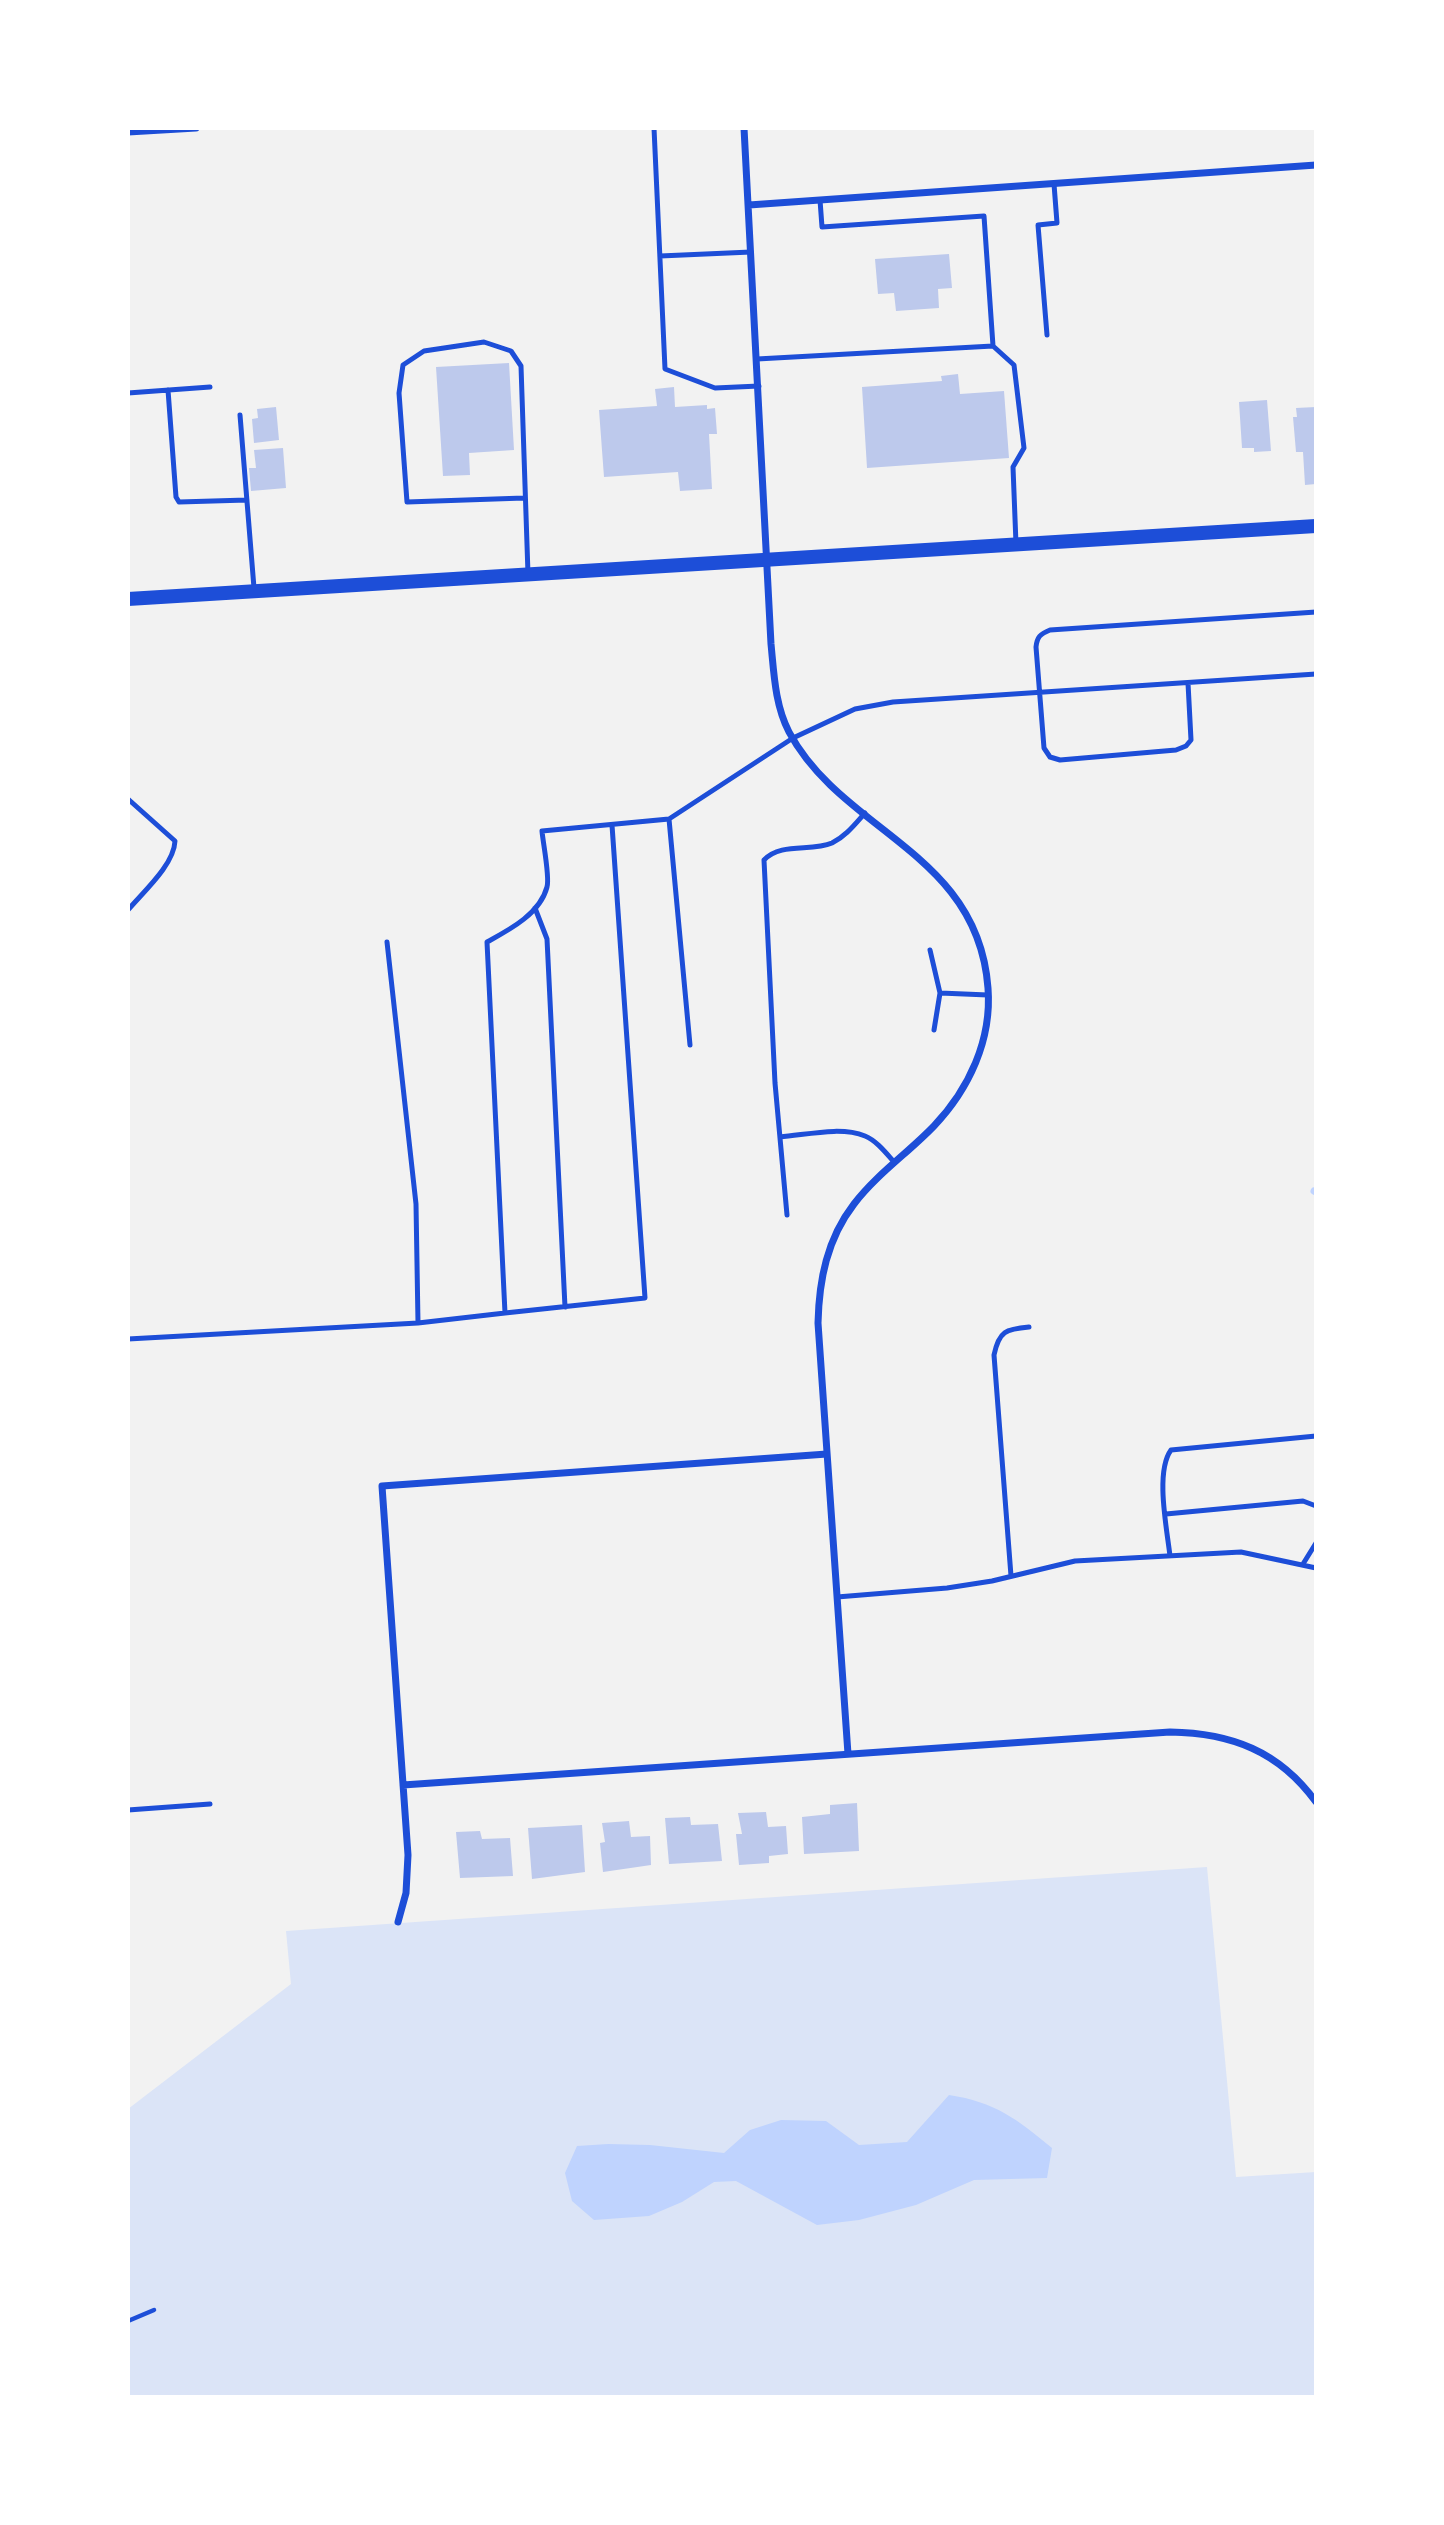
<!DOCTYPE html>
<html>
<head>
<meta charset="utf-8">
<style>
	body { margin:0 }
	#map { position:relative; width:1444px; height:2525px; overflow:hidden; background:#f2f2f2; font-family:Spectral,serif }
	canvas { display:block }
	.frame { position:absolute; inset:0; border:130px solid #fff; pointer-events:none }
</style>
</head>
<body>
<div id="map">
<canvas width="1444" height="2525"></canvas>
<div class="frame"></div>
</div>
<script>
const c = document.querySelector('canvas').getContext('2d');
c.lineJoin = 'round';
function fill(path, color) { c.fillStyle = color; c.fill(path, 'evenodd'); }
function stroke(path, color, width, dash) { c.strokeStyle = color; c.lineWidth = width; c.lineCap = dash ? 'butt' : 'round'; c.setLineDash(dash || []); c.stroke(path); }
fill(new Path2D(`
	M1207,1867l29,310 80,-5v225h-1188v-288l163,-125 -5,-53z`), '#dbe4f7');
fill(new Path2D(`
	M949,2095c46,7 68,24 103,53l-5,30 -73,2 -58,25 -57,15 -42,5 -81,-44 -22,1 -32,20 -33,14 -55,4 -22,-19 -7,-28 12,-27 31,-2 42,1 74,8 26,-23 31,-10 45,1 33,24 48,-3z`), '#bfd3fe');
stroke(new Path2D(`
	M1314,1191l2,1`), '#bfd3fe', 7);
fill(new Path2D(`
	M949,254l3,34 -14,1 1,19 -43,3 -2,-18 -16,1 -3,-35z
	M509,363l5,87 -45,3 1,22 -27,1 -7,-109z
	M958,374l2,20 44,-3 5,67 -142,10 -5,-81 80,-6 -1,-5z
	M674,387l1,20 32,-2v4l8,-1 2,26h-8l3,55 -32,2 -2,-19 -74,5 -5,-67 58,-4 -2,-17z
	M1267,400l4,51 -17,1v-4h-12l-3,-46z
	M276,407l3,33 -25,3 -2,-24 6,-1 -1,-9z
	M1316,407v77l-11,1 -2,-33h-7l-3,-35h4l-1,-9z
	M283,448l3,40 -35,3 -2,-23h7l-2,-18z
	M857,1803l2,48 -55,3 -2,-37 28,-3v-9z
	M766,1812l2,15 18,-1 2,28 -19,2v7l-30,2 -3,-31h6l-4,-21z
	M690,1817l1,8 27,-1 4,37 -53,3 -4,-46z
	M629,1821l2,16 19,-1 1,29 -48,7 -3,-29 5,-1 -3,-19z
	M582,1825l3,47 -53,7 -4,-51z
	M480,1831l2,8 28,-1 3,38 -53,2 -4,-46z`), '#bdc9ec');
stroke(new Path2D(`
	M128,2321l26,-11`), '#1d4ed8', 4.5);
stroke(new Path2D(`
	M654,128l11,241 50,19 44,-2
	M820,200l2,27 162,-11 9,130
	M660,256l91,-4
	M1047,335l-9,-110 19,-2 -3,-39
	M757,359l236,-13 21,19 10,83 -11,19 3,77
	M168,390l8,107 3,5 68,-2
	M128,393l82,-6
	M240,415l14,173
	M524,498l-117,4 -8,-109 4,-28 21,-14 60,-9 27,9 10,15 7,208
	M1188,683l3,57 -5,6 -10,4 -116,10 -10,-3 -6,-9 -8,-101c1,-10 4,-13 14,-17l266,-18
	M128,799l47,42c-1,24 -32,51 -47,69
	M669,819l21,226
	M535,908l12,31 18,368
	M387,942l29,262 2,119
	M930,950l10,43 48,2
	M934,1030l6,-37
	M780,1137c26,-2 60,-11 85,-1 12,5 21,17 30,27
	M787,1215l-12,-132 -11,-223c17,-18 47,-8 68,-17 14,-7 23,-19 33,-30
	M505,1313l140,-15 -33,-473
	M128,1339l290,-16 87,-10 -18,-371c22,-12 53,-28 60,-55 3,-10 -4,-44 -5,-56l127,-12 124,-81 62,-29 38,-7 423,-28
	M1166,1514l137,-13 13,5
	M1170,1556c-3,-27 -15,-84 1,-106l145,-14
	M1303,1564l13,-21
	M1011,1576l-17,-221c5,-24 12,-26 35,-28
	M837,1597l110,-9 45,-7 83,-20 166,-9 75,16
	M128,1810l82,-6`), '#1d4ed8', 5);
stroke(new Path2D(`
	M744,128l27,516c3,30 4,61 18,88 54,101 189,120 199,256 4,52 -19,101 -54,138 -26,27 -57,48 -80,78 -27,35 -35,76 -36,119l30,431
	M128,132l68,-4
	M749,205l567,-40
	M403,1785l767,-53c61,1 109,19 146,70
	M398,1922l8,-29 2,-38 -26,-369 445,-32`), '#1d4ed8', 7);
stroke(new Path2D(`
	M128,599l1188,-73`), '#1d4ed8', 14);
</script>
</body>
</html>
